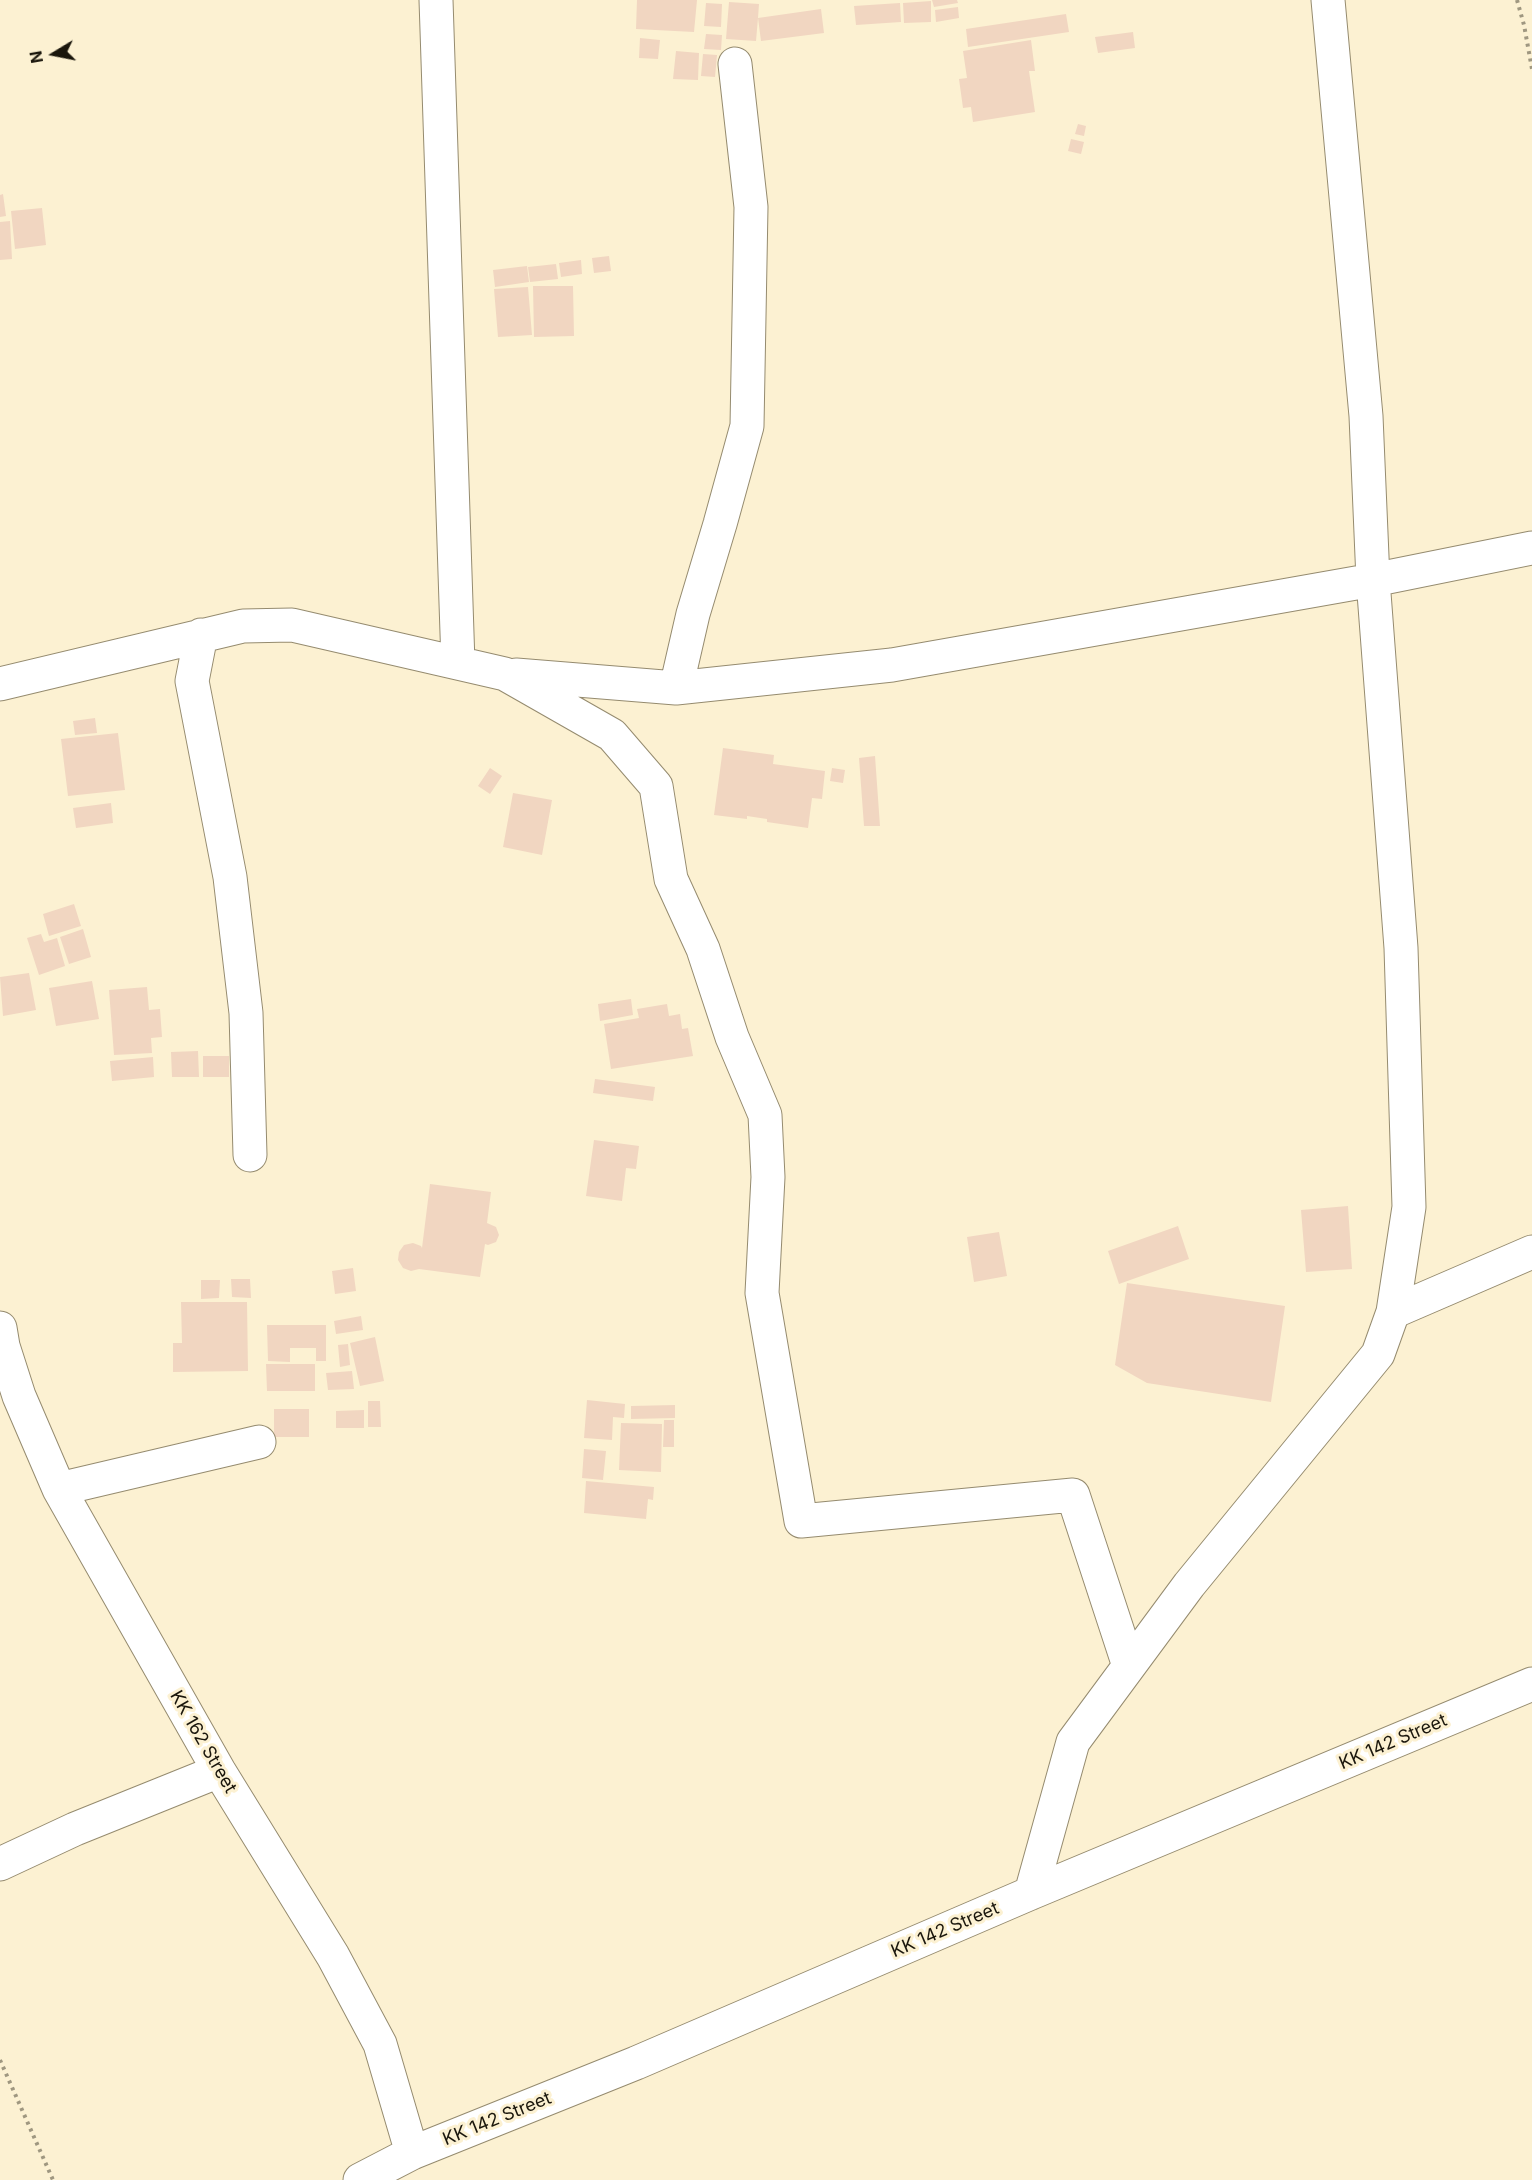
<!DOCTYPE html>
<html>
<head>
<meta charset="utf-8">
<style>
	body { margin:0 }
	#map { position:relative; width:1532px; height:2180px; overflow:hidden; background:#fcf1d2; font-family:Inter,sans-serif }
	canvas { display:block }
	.north { position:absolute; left:24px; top:24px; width:60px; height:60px; -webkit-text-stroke:4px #fcf1d2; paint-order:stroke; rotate:260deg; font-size:16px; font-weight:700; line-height:24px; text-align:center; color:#1a160c }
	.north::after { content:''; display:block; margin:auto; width:21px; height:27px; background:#1a160c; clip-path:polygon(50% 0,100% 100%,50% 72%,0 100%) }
</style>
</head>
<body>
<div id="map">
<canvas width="1532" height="2180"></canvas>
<div class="north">N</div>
</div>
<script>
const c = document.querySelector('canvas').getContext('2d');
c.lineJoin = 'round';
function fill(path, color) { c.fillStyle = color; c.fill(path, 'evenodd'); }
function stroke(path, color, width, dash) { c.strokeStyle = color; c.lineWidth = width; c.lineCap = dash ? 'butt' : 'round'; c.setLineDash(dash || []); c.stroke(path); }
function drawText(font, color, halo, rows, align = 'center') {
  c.font = font + ' Inter,sans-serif'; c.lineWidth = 6; c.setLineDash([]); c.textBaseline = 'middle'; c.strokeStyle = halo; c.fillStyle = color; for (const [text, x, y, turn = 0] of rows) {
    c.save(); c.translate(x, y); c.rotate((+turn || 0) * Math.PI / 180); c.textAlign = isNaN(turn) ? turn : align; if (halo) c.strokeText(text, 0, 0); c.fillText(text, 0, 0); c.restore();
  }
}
fill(new Path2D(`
	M637,0h60l-3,32 -58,-3z
	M932,0h25l1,3 -24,4z
	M931,1v21l-27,1 -1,-20z
	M729,2l30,2 -1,14 63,-9 3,24 -63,8 -3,-23 -2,23 -30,-2z
	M706,3l16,1 -1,23 -17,-1z
	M900,3l1,19 -45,3 -2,-19z
	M958,7l1,11 -23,4 -1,-12z
	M1066,14l3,18 -101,15 -2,-18z
	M1133,32l2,16 -37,5 -3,-16z
	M706,34l16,1 -1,15 -17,-1z
	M640,38l20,2 -2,19 -19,-1z
	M1031,40l4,31h-6l6,41 -62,10 -2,-15 -8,1 -4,-29 8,-1 -4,-27z
	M676,51l23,2 -1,27 -25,-1z
	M703,54l14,1 -2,22 -14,-1z
	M1078,124l8,2 -2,10 -9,-2z
	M1071,139l13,3 -3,12 -13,-3z
	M3,194l3,22 -6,1v-22z
	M42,208l4,37 -31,4 -4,-38z
	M10,221l2,38 -12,1v-38z
	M609,256l2,15 -17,2 -2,-15z
	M581,260l1,14 -21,3 -2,-14z
	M556,264l2,15 -28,3 -2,-15z
	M527,266l2,16 -34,5 -2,-17z
	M533,286h40l1,50 -40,1z
	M528,287l4,48 -34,2 -4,-48z
	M95,718l2,15 -22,2 -2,-14z
	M118,733l7,57 -57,6 -7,-57z
	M723,748l51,7 -1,9 52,7 -3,28 -10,-1 -4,30 -41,-6v-3l-20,-3v3l-33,-4z
	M875,756l5,70h-16l-5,-68z
	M490,768l12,8 -12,18 -12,-8z
	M832,768l13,2 -2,13 -13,-2z
	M513,793l39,7 -10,55 -39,-8z
	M111,803l2,20 -37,5 -3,-20z
	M74,904l7,22 -32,10 -6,-22z
	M83,929l8,28 -22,7 -9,-27z
	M41,934l3,8 13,-4 8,28 -26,9 -12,-37z
	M29,973l7,37 -33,6 -3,-39z
	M92,981l7,38 -43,7 -7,-38z
	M147,987l2,23 11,-1 2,28 -11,1 1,15 -38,2 -5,-65z
	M631,999l2,16 -33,6 -2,-17z
	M667,1004l2,12 11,-2 2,15 6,-1 5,28 -82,13 -7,-45 35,-6 -2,-9z
	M198,1051l1,26h-27l-1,-25z
	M203,1056h26v21h-26z
	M153,1057l1,20 -42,4 -2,-20z
	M595,1079l60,8 -2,14 -60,-8z
	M594,1140l45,6 -3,23 -10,-1 -4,33 -36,-5z
	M430,1184l61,8 -4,31 9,4 3,8 -3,7 -8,3 -3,-1 -5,33 -61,-8 -8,2 -8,-3 -5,-8 1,-8 5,-7 9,-2 8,3 1,2z
	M1348,1206l4,63 -46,3 -5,-62z
	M1178,1226l11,33 -70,25 -11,-33z
	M999,1232l8,44 -33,6 -7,-45z
	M353,1268l3,23 -21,3 -3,-23z
	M231,1279h19l1,19 -19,-1z
	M201,1280h19l-1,18 -18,1z
	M1127,1283l158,23 -14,96 -124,-19 -32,-18z
	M181,1302h66l1,69 -75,1v-29h9z
	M361,1316l2,14 -27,4 -2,-13z
	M267,1325h59v36h-10v-13h-26v14l-22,-1z
	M375,1337l9,44 -24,5 -10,-43z
	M348,1344l2,21 -10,2 -2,-22z
	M266,1364h49v27h-48z
	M352,1371l2,18 -26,1 -2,-17z
	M587,1400l38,4 -1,14 -11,-1 -1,23 -28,-2z
	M368,1401h12l1,26h-13z
	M675,1405v13l-44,1v-13z
	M274,1409h35v28h-35z
	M364,1410v18h-28v-17z
	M664,1420h10v27h-11z
	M621,1423l41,1 -1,48 -42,-2z
	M584,1449l22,2 -3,29 -21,-2z
	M586,1481l68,6 -1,13 -5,-1 -2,20 -62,-6z`), '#f1d6c1');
const minor = new Path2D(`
	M436,0l22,663
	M201,635l-9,46 38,196 16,136 4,142
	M516,675l160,13 216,-23 481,-85 159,-32
	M0,684l243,-58 49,-1 213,49 107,61 44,51 15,93 32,70 29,88 33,78 3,62 -6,116 39,228 272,-26 56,171
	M676,688l17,-74 27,-90 27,-98 4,-219 -16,-143
	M1393,1312l139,-60
	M0,1328l3,18 16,50 40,93 160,282 114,185 47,88 32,109
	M59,1489l200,-47
	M0,1864l75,-35 144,-58
	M1031,1893l42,-151 116,-157 189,-231 15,-42 16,-105 -8,-259 -28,-368 -7,-164 -38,-416
	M360,2180l52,-27 224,-90 395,-170 501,-209`);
stroke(minor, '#958b6f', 35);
stroke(new Path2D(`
	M1517,0l7,25 8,44
	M0,2060l53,120`), '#9f9780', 4, [3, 4.5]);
stroke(minor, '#fff', 33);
drawText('18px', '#1a160c', '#fcf1d2', [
	["KK 162 Street",203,1742,60],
	["KK 142 Street",1393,1742,-23],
	["KK 142 Street",945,1930,-23],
	["KK 142 Street",497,2119,-22]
]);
</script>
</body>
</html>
